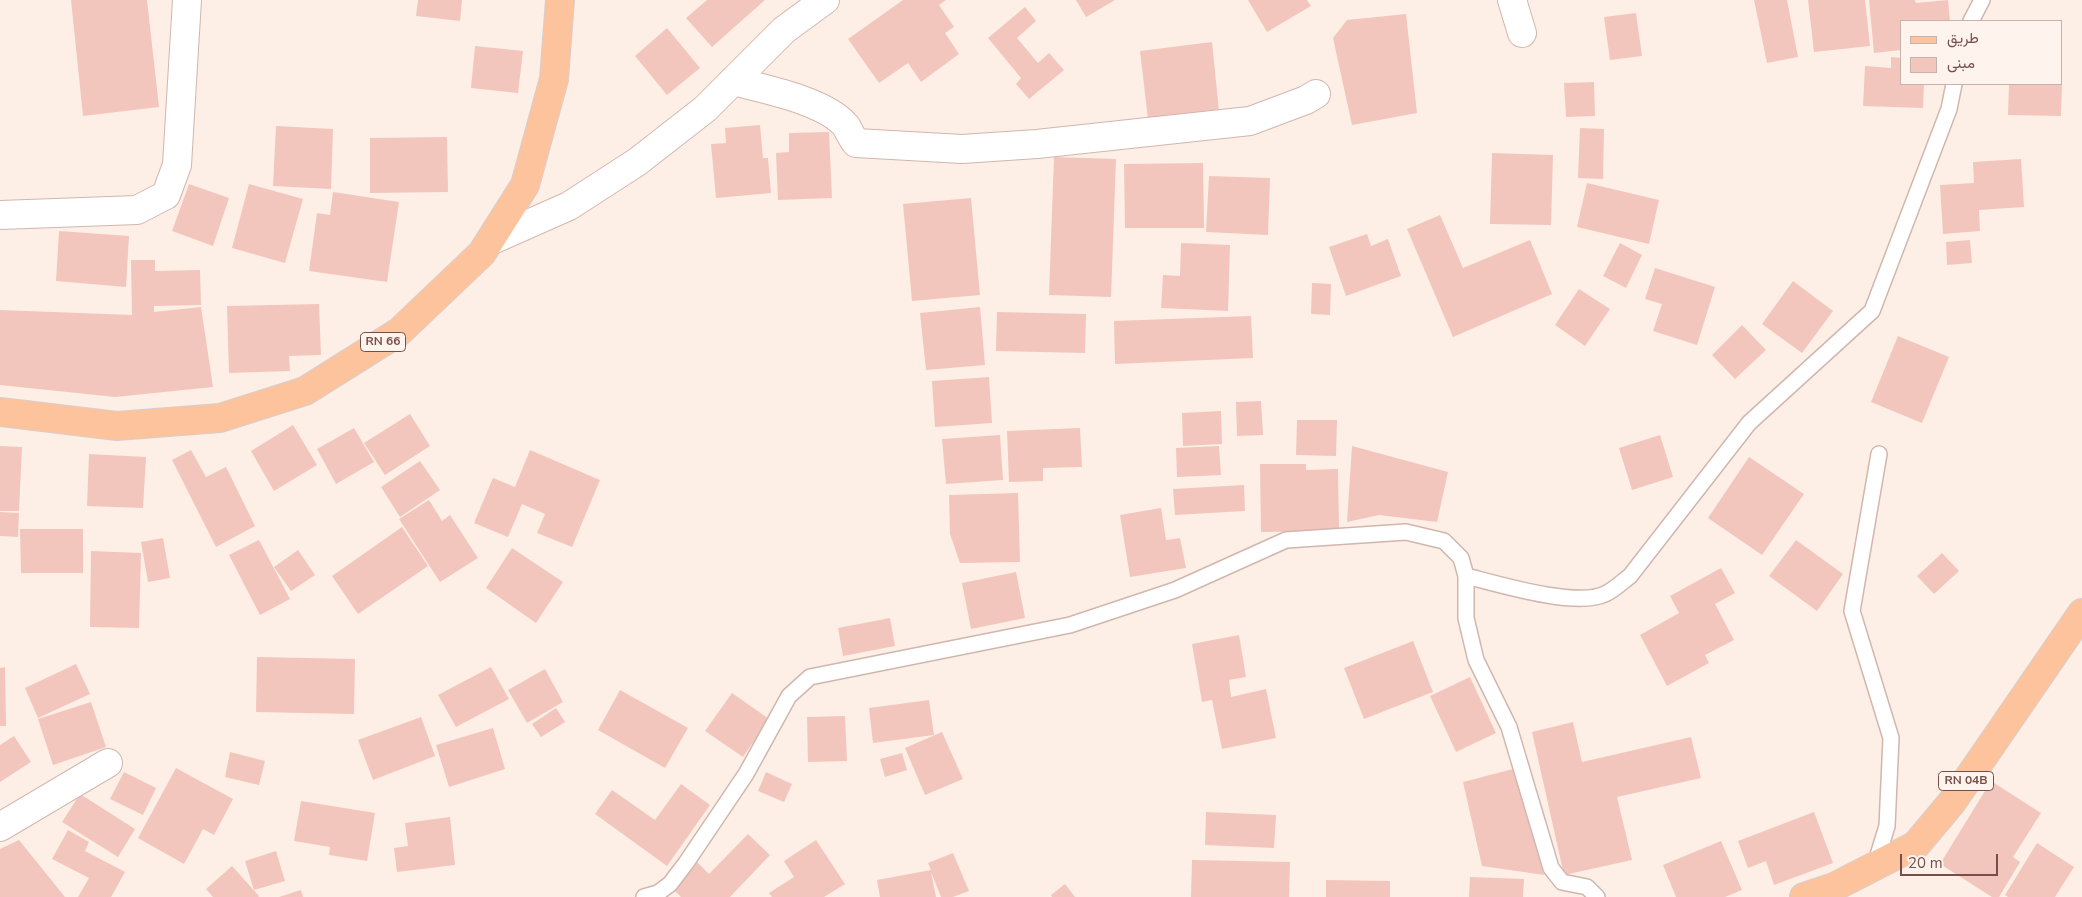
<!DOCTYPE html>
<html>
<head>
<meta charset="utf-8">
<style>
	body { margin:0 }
	#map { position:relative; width:2082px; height:897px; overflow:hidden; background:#fdefe6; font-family:"Nunito Sans",Vazirmatn,sans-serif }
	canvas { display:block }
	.legend { position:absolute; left:1900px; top:20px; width:162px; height:65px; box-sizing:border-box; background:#fff4ed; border:1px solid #c9b2ac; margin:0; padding:6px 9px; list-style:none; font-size:15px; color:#774f4a }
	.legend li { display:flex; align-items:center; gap:10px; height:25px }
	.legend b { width:25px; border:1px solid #c9b2ac }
	.scale { position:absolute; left:1900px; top:854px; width:98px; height:22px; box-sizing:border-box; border:2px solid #774f4a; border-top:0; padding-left:6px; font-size:15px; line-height:18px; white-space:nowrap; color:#774f4a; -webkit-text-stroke:4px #fff4ed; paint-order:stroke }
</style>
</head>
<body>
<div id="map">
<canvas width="2082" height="897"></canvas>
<ul class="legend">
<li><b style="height:6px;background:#fdc39d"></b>طريق</li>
<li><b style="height:14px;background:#f3c6bd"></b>مبنى</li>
</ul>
<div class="scale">20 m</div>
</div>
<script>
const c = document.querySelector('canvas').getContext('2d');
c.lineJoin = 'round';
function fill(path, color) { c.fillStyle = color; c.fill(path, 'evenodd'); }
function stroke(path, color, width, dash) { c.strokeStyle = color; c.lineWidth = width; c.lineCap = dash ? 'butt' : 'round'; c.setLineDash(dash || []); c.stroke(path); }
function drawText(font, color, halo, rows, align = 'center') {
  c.font = font + ' "Nunito Sans",sans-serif'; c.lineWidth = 5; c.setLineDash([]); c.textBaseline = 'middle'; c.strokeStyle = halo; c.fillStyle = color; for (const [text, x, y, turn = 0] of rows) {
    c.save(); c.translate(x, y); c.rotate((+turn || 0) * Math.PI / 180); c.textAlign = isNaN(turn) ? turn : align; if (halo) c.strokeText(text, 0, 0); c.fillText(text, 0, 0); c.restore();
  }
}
fill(new Path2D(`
	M71,0h76l12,107 -76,9z
	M418,0h44l-2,21 -44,-5z
	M707,0h58l-53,47 -26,-29z
	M903,0h43l-7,5 15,22 -9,6 14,21 -38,28 -13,-19 -29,20 -31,-44z
	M1076,0h39l-29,17z
	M1248,0h59l4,6 -44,26z
	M1754,0h33l11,57 -31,6z
	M1808,0h57l5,46 -56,6z
	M1869,0h46l1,3 32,-3 2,21h-49v29l-27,3z
	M1025,7l11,14 -19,17 21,25 11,-10 15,17 -35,29 -13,-15 5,-6 -33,-40z
	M1636,13l6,43 -32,4 -6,-43z
	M1406,14l11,99 -65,12 -19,-87 14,-18z
	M667,28l33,40 -33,27 -32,-39z
	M1212,42l7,69 -71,8 -8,-68z
	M475,46l48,5 -5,42 -47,-5z
	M1891,57l10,1v26h23l-1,24 -60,-2 2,-40 26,2z
	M1594,82l1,34 -29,1 -2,-34z
	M2009,84h53l-1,32 -53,-1z
	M760,125l3,33h5l3,35 -55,5 -5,-54 15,-1 -1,-15z
	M276,126l57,3 -2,60 -58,-3z
	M1580,128l24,1 -1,50 -25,-1z
	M829,132l3,66 -54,2 -2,-47 13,-1v-19z
	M447,137l1,55 -78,1v-55z
	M1492,153l61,2 -2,70 -61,-1z
	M1054,157l62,2 -5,138 -62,-2z
	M2021,159l3,48 -45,3 1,21 -37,3 -3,-49 34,-2 -1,-21z
	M1203,163l1,65h-79l-1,-64z
	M1209,176l61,2 -2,57 -62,-3z
	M1587,183l72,17 -10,44 -72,-17z
	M189,184l40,14 -16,48 -41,-15z
	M249,184l54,15 -18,64 -53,-15z
	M333,192l66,10 -12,80 -78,-11 8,-58 13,2z
	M971,198l9,97 -68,6 -9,-97z
	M1440,215l23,53 67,-28 22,54 -99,43 -46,-108z
	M59,231l70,5 -3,51 -70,-6z
	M1367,234l4,12 17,-7 13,37 -55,20 -17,-49z
	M1970,240l2,23 -25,2 -1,-23z
	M1181,243l49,2 -2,66 -67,-3 2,-33 17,1z
	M1620,243l22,12 -16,33 -23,-12z
	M131,260h24v11l45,-1 1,35 -47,1v6l47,-5 12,80 -98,10 -115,-12v-75l132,5z
	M1655,268l60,19 -18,58 -44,-14 9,-27 -17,-5z
	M1793,281l40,30 -31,42 -40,-29z
	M1312,283l19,1 -1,31 -19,-1z
	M1579,289l31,20 -25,37 -30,-21z
	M319,304l2,51 -32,1 1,15 -61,2 -2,-67z
	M980,307l5,58 -59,5 -6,-57z
	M997,312l89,2 -1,39 -89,-2z
	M1251,316l2,42 -138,6 -1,-43z
	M1742,325l24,25 -31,29 -23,-24z
	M1898,336l51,21 -27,66 -51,-21z
	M989,377l3,46 -57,4 -3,-46z
	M1261,401l2,34 -26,1 -1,-34z
	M1221,411l1,33 -39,2 -1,-33z
	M410,414l20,32 -45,29 -21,-32z
	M1297,420h40l-1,36 -40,-1z
	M293,425l24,40 -43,26 -23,-40z
	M354,428l20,34 -38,22 -19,-35z
	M1080,428l2,39 -39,1v13l-34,1 -2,-51z
	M1000,435l3,45 -57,4 -4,-45z
	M1660,435l13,42 -41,13 -13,-42z
	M0,446l22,1 -3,64h-19z
	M1219,446l2,29 -44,2 -1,-29z
	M1352,446l96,26 -11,50 -58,-7 -32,7z
	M191,450l15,27 20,-10 29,59 -39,21 -44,-87z
	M530,450l70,30 -28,67 -35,-14 8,-19 -23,-10 -14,33 -34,-14 19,-45 22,9z
	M89,454l57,3 -3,51 -56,-2z
	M1749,457l55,37 -42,61 -54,-37z
	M420,461l20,29 -40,27 -19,-30z
	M1260,464h46v6l32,-1 1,62 -78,1z
	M1244,485l1,26 -70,4 -2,-26z
	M1018,493l2,69 -60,1 -10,-29 -1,-39z
	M429,500l13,21 8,-6 28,43 -38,24 -41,-63z
	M1161,508l5,32 14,-2 6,30 -56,9 -10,-62z
	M0,512l19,1 -1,24 -18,-1z
	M402,527l26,39 -70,48 -26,-38z
	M20,529h63v44h-62z
	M163,538l7,40 -22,4 -7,-40z
	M259,540l31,59 -30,16 -31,-60z
	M1796,540l47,34 -26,37 -48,-35z
	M512,548l51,34 -27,41 -50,-35z
	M298,550l17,25 -24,16 -17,-24z
	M91,551l50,2 -2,75 -49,-1z
	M1942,553l17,18 -25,23 -17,-18z
	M1721,568l14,25 -20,11 19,36 -29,15 4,8 -42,23 -27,-51 39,-22 -9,-17z
	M1016,572l9,46 -54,11 -9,-46z
	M890,618l5,28 -52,10 -5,-28z
	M1239,635l7,42 -17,3 2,17 35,-8 10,49 -54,11 -10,-49 -10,2 -10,-58z
	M1413,641l20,51 -69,27 -20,-51z
	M257,657l98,2 -1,55 -98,-2z
	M76,664l14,30 -52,24 -13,-30z
	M5,667l1,59h-6v-58z
	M491,667l18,32 -53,28 -18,-32z
	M545,669l18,33 -36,21 -19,-33z
	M1470,677l26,56 -40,19 -26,-56z
	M620,690l68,38 -23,40 -67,-38z
	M732,693l37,26 -26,38 -38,-26z
	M929,700l5,35 -61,8 -4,-35z
	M91,702l15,45 -53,18 -15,-46z
	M556,708l9,14 -24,15 -9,-13z
	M845,716l2,45 -39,1 -1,-45z
	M421,717l14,39 -62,24 -15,-40z
	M1573,722l9,40 109,-25 10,41 -84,19 15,63 -68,15 -32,-143z
	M493,728l12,41 -56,18 -13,-42z
	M942,732l21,47 -38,16 -20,-47z
	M14,736l17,26 -31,20v-37z
	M230,752l35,9 -6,24 -34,-8z
	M902,753l5,17 -22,7 -5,-18z
	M176,768l57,31 -19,36 -11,-6 -19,35 -46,-26z
	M1513,769l31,106 -62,-9 -19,-84z
	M124,772l32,16 -13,27 -33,-16z
	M766,772l26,12 -8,18 -26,-11z
	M1991,781l50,32 -28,44 7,5 -21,35h-7l-52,-33z
	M681,784l29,21 -43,61 -72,-52 17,-24 43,30z
	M80,794l55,35 -17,28 -56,-35z
	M301,801l74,12 -8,48 -38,-6 1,-8 -36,-6z
	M1206,812l70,3 -2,33 -69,-3z
	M1814,812l19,51 -59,22 -8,-24 -18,7 -10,-27z
	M450,817l5,48 -58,7 -3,-24 14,-2 -3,-23z
	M68,830l21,12 -4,9 40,21 -14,25h-33l11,-19 -37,-19z
	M748,834l22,21 -40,42h-49l-11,-11 25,-26 14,14z
	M19,840l46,57h-65v-48z
	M816,840l29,44 -21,13h-52l-3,-4 25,-16 -10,-16z
	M1721,841l21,49 -17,7h-49l-13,-32z
	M2037,843l37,24 -19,30h-47l-3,-2z
	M276,851l9,30 -31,9 -9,-29z
	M953,853l16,38 -16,6h-12l-10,-25 5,25h-56l-3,-17 54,-10 -3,-7z
	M1192,860l98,2 -1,35h-98z
	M232,866l27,30 -1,1h-45l-7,-8z
	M1470,877l54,2 -1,18h-54z
	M1326,880l64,1v16h-64z
	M1065,884l10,13h-23l-1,-2z
	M301,890l2,7h-24z`), '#f3c6bd');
const lane = new Path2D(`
	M1971,21l11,-21
	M1466,576c32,8 110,32 139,18 9,-4 17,-12 25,-18l119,-153 123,-112 77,-202 5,-25
	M1875,865l12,-39 4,-88 -39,-127 27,-157
	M644,897l14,-4 12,-9 16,-21 60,-89 43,-78 21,-19 260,-52 105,-35 111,-50 120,-8 38,9 17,17 5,18v42l10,42 33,67 42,141 11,14 25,5 10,10`);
const street = new Path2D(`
	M1512,0l10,33
	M733,81c31,8 93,20 113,45 3,5 6,12 10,17l106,6 75,-5 213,-23 56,-21 10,-6
	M0,215l137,-5 29,-15 11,-30 10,-165
	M0,827l108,-64`);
const secondary = new Path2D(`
	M490,241l79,-35 68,-44 68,-53 79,-79 41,-30`);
const primary = new Path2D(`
	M0,412l117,14 103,-8 85,-27 94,-59 83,-79 43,-68 29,-106 6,-79
	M1804,897l30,-10 82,-42 36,-43 130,-189`);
stroke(lane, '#d1b6ae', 18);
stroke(street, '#d1b6ae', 30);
stroke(secondary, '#d7b6ae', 30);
stroke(primary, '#d9cecc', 30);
stroke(lane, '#fff', 15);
stroke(street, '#fff', 28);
stroke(secondary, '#fff', 28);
stroke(primary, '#fdc39d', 28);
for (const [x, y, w] of [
	[383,342,45],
	[1966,781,55]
]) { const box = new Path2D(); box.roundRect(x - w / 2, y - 9.5, w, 19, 4); c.fillStyle = '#fff4ed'; c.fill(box); stroke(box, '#774f4a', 1); }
drawText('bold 12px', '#774f4a', null, [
	["RN 66",383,342],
	["RN 04B",1966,781]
]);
</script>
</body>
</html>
